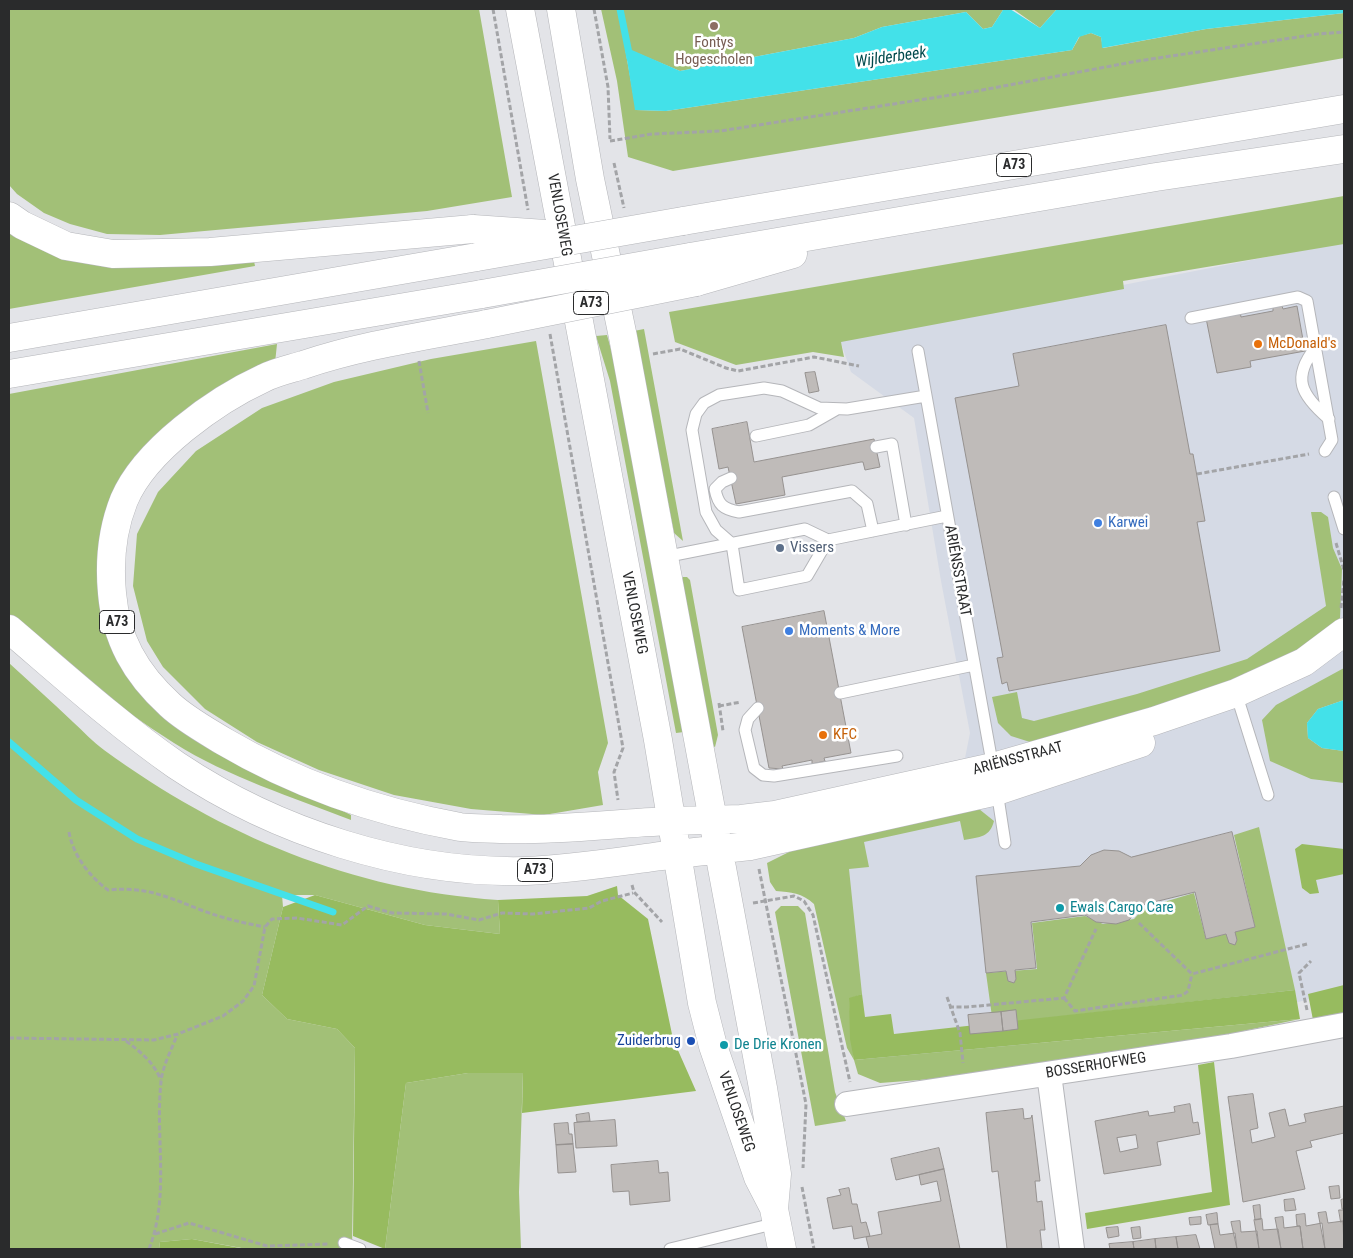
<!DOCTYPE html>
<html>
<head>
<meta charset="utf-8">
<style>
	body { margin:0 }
	#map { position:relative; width:1353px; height:1258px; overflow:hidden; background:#e3e4e8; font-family:"Roboto Condensed",sans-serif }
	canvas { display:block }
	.frame { position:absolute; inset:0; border:10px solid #2a2b2c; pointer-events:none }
</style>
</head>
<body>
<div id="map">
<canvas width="1353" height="1258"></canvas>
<div class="frame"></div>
</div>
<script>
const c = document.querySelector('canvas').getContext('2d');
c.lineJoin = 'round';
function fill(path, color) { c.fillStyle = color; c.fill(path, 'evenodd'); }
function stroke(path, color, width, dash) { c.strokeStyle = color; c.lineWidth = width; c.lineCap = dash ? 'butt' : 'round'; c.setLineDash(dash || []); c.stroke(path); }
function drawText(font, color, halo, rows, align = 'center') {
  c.font = font + ' "Roboto Condensed",sans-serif'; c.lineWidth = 5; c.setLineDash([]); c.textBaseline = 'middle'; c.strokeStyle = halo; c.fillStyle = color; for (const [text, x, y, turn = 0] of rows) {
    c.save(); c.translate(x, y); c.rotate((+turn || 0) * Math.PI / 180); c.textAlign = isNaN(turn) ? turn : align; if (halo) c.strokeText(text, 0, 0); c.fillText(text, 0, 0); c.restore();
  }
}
fill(new Path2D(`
	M1344,242v748l-61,16 -416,63 -42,-161 -65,-104 31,-3 174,-43 5,-25 -29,-152 -27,-163 -63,-46 -11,-32z`), '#d5dae5');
fill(new Path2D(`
	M9,9h470l33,188 -85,14 -267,24 -53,-1 -37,-10 -26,-11 -27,-19 -8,-9z
	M601,9h409l-7,1 -11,17 -9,2 -17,-17 -84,15 -28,11 -174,33 -55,-23 11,62 30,1 406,-61 8,-14 11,-3 10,4 2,11 103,-19 138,-16v45l-180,32 -491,81 -45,-14 -11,-76z
	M1013,9h44l-17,19z
	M1344,196v48l-221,37 1,8 -283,53 3,15 -31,-5 -77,13 -61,-23 -6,-30z
	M9,229l244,27 2,10 -246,43z
	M644,329l39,212 -9,-8 -40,-202z
	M607,335l12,43 65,354 -8,1 -66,-352 -14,-45z
	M536,341l72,402 -10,29 5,33 -59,10 -73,-6 -77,-14 -75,-25 -62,-28 -52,-33 -42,-42 -16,-26 -14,-55 4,-52 21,-42 38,-41 66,-43 72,-26 97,-23z
	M277,344l-2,19 -160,137 -1,150 160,128 77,37v5c-59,-23 -123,-43 -177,-77 -59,-37 -112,-82 -165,-127v-222z
	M1311,512h10l7,5 5,31 9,21 -2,50 -41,36 -188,71 -81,16 -19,-6 -13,-13 -6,-26 25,-5 5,26 12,3 103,-27 110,-35 79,-53z
	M683,577h4l3,3 28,155 -3,12 -2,-1 -32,-166z
	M9,663c21,19 43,39 64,59 10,9 20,20 31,28 118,86 248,140 394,150l2,34 -75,-9 -110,-30h-33l1,12 -21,88 25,24 50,10 18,19 -3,201h-105l-55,-10 -32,3 -1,7h-150z
	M1344,668v32l-26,9 -11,14 1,15 14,10 22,3v32l-33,-4 -41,-18 -8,-41 14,-15z
	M979,809l15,12c-4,16 -14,16 -30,19l-4,-19 -96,21 5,25 -20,2 13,125 -13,5 5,61 446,-41 -94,20 -260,39 -66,5 -22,-9 -4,-14 -7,-12 -33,-144c-12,-11 -23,-12 -38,-13l-6,-9 -3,-19 26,-13z
	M1259,827l36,163 -302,34 -7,-51 51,-4 -5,-46 53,-7 18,8 31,-5 10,-11 50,-15 12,46 49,-12 -21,-92z
	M781,906h17l7,7 30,179 11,29 -31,5 -40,-214z
	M468,1073h55l-4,119 2,57h-136l21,-166z`), '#a2c077');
fill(new Path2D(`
	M1302,844l42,5v25l-28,6 3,13 -9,1 -8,-6 -7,-39z
	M617,886l1,9 30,24 25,120 23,52 -174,22 1,-40h-55l-62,10 -21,166 -32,-13 2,-188 -18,-19 -50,-10 -25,-24 21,-88 32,-12 110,30 75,9 -2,-34 89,-4z
	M1344,985v30l-31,5 -5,-26z
	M1295,990l5,29 -446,41 -4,-21 -1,-41 13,-4 3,23 26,-3 3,20z
	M1214,1062l16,143 -143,24 -2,-16 127,-21 -14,-127z
	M192,1239l48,9 7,1h-88l1,-7z`), '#97bb5f');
fill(new Path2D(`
	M1010,9l30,19 17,-19h287v4l-138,16 -104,19 -1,-11 -10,-4 -12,4 -7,13 -406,61 -31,-1 -10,-63 55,24 174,-33 28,-11 84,-15 17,17 9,-2 11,-17z
	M1344,700v51l-22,-3 -14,-10 -1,-15 11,-14z`), '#43e1e9');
stroke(new Path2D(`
	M620,9l10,49
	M9,742l67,58 61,39 59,25 137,48`), '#43e1e9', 7);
const building = new Path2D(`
	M1282,306l1,3 14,-3 8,45 -55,10 1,6 -34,6 -11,-55 34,-7 1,6 32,-6v-3z
	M1166,325l24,129h3l12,67 -8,1 23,129 -211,40 -2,-9 -5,2 -5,-26 6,-1 -48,-259 64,-12 -6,-32z
	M815,372l4,19 -10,2 -4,-20z
	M747,422l7,40 120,-23 6,28 -15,3 -2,-8h-2l-79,15 3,18 -49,9 -8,-37 -9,2 -7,-40z
	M824,611l27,142 -27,5 1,3 -13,3v-4l-30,6 1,3 -14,-1 -27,-141z
	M1232,832l23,95 -20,5 2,8 -2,5 -6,-2 -3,-9 -20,5 -11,-47 -53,13 -13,15 -13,4 -20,-2 -11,-7 -54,7 5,46 -21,2 1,9 -2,4 -6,-2 -2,-10 -20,2 -10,-97 104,-10 11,-11 13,-5 15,1 12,6z
	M1016,1010l2,19 -15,2 -2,-19z
	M1001,1012l2,19 -33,3 -2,-19z
	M1253,1094l5,34 -8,2 2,13 23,-6 -6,-24 16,-4 4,17 17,-4 -2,-8 40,-8v27l-34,8 2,6 -16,4 9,38 -62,13 -15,-105z
	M1190,1104l3,19 5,-1 2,12 -43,8 4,23 -57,9 -9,-53 53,-10 1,5 26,-4 -1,-5zM1136,1135l2,13 -18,4 -3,-14z
	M1023,1109l1,10 7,-1 1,-3 8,66h-5l2,21 5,-1 3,29h-5l2,19h-35l-9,-78 -6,1 -6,-59z
	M589,1113l1,8 -13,1 -1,-7z
	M615,1120l2,26 -41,2 -2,-25z
	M568,1123l1,11h3l1,10 -17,1 -2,-21z
	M573,1144l3,28 -18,1 -2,-28z
	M939,1148l5,21 -48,11 -5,-21z
	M658,1161l1,12 9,-1 2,29 -40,4 -1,-14 -16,1 -2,-27z
	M944,1169l16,80h-91l-3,-12 16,-3 -4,-22 63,-11 -4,-20 -16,4 -2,-10z
	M1339,1186l1,12 -9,1 -2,-12z
	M849,1188l3,16h5l4,19 5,-1 4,14 -16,3 -2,-13 -19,3 -6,-31 14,-3 -2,-5z
	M1294,1199l2,11 -11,1 -1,-11z
	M1344,1199v10h-2l-1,-9z
	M1260,1205l1,14 -6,1 -2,-14z
	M1339,1210h5v20l-1,-9 -2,1z
	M1326,1212l2,11 15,-2 1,28h-19l-7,-36z
	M1217,1213l1,11 -10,1 -2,-10z
	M1305,1214l1,12 16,-3 3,26h-22l-3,-23h-3l-1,-11z
	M1201,1217v7l-11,1 -1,-7z
	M1283,1217l1,11 16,-2 3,23h-22l-6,-31z
	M1262,1219l1,11 15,-1 3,20h-22l-5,-29z
	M1240,1221l1,11 16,-1 2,18h-22l-6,-27z
	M1218,1224l2,11 15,-2 2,16h-22l-5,-24z
	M1118,1227l1,9 -11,2 -2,-10z
	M1140,1227l1,11 -8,1 -2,-11z
	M1196,1235l4,14h-22l-2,-12z
	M1176,1237l2,12h-22l-1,-10z
	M1155,1239l1,10h-22l-1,-7z
	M1133,1242l1,7h-24l-1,-5z`);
fill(building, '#bfbbb9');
stroke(building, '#969290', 1);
const service = new Path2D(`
	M1191,318l107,-21 9,4 25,139 -7,11
	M1316,347c-25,31 -15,48 13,72
	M918,351l75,417
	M926,396l-79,13 -28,-1 -37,-17 -18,-3 -45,7 -15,8 -8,11 -4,16 14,82 10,18 16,14 7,46 68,-14 21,-36 119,-24
	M756,436l53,-11 28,-16
	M876,447l16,-3 14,81
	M731,478l-9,4 -7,7c3,16 8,20 24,23l113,-21 15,13 6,27
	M1334,497l10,32
	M664,557l141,-28 23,11
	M840,693l134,-28
	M1236,693l32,102
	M758,708l-10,11 -3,11 9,38 9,7 11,1 123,-20
	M997,791l8,52
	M344,1243l16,6
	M670,1249l107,-26`);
const minor = new Path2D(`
	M1049,1074l23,175
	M847,1104l384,-58 113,-21`);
const secondary = new Path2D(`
	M520,9l138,731 44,263 11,43 45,131 16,31
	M561,9l29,170 33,158 140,751 14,86 -3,35 8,40
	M672,821l69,-2 34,-4 218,-48 161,-46 82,-28 68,-31 40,-30
	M677,854l73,-8 247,-55 144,-48`);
const motorway = new Path2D(`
	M9,216l13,9 44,21 47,8 97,-2 263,-23
	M683,221l661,-112
	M690,257l466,-80 188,-28
	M696,282l97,-28
	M487,324c-62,12 -125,21 -184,41 -13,4 -27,7 -39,13 -48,22 -119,72 -140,122 -12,30 -15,61 -12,93 4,46 23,80 58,112 15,14 35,25 53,36 73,43 154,71 237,86 13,2 28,1 41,2 57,2 114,-6 171,-8
	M9,338l468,-81
	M9,374l473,-80
	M9,629c54,46 108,95 167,136 100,67 229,109 350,106 51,-2 101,-11 151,-17`);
stroke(service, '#b5b6ba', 13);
stroke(minor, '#b5b6ba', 26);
stroke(secondary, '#b5b6ba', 29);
stroke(motorway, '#b5b6ba', 29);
stroke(new Path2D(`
	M493,9l35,201
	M594,9l14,78 2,52
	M610,141l42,-7 68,-3 257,-40 161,-30 180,-27 26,-2
	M614,163l10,45
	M550,334l73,414 -9,24 4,28
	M653,354l27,-5 46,19 12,3 76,-14 45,9
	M419,361l9,52
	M1197,474l112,-20
	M1336,543l8,27
	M1341,608l3,-29
	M719,703l4,28
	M719,706l22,-4
	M69,832c4,23 20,44 39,58 37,-4 60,7 93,20 21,8 42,13 64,17
	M759,869l47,235 -3,64
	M632,885l2,7 28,30
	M753,903l41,-7 10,5 9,14 37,167
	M1139,923l53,51 115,-30
	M947,997l13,36 3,30
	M1064,998l11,13 108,-16 5,-4 4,-17
	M949,1007h18l97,-9 32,-69
	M1307,1010l-8,-37 12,-12
	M9,1038l145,2 24,-6 45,-18 20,-15 11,-15 11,-59 7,-8 25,-1 45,7 26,-19 24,7 54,1 33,6 23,-7 31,1 56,-6 13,-7 31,-8
	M126,1041c16,12 27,21 35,39
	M802,1187l12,62
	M155,1234l34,-11 78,23 62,-2
	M149,1249c21,-54 6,-111 12,-167 1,-15 11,-33 16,-47`), '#a3a4a7', 3, [5, 2.5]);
stroke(service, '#fff', 11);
stroke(minor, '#fff', 24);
stroke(secondary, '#fff', 28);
stroke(motorway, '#fff', 28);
const motorwayBridge = new Path2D(`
	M473,229l72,5
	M477,257l206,-36
	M482,294l208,-37
	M487,324l209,-42`);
stroke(motorwayBridge, '#b5b6ba', 29, []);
stroke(motorwayBridge, '#fff', 28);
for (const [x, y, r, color] of [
	[714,26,5,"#8d6e63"],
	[1258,344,5,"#e8710a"],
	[1098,523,5,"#3f7fe0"],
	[780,548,5,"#5c6f8a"],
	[789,631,5,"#3f7fe0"],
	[823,735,5,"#e8710a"],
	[1060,908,5,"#0f9aa8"],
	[691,1041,5,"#1a4fb4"],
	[724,1045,5,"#0f9aa8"]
]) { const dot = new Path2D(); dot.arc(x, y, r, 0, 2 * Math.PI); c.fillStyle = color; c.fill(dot); stroke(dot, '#fff', 2); }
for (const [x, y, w] of [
	[1014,165,35],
	[591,303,35],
	[117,622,35],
	[535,870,35]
]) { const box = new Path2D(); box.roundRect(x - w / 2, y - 11.5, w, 23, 4); c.fillStyle = '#fff'; c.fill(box); stroke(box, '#2a2b2c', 1); }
drawText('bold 14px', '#2a2b2c', null, [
	["A73",1014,165],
	["A73",591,303],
	["A73",117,622],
	["A73",535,870]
]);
drawText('15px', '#785e54', '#fff', [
	["Fontys",714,43],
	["Hogescholen",714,60]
]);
drawText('15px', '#2a2b2c', '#fff', [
	["VENLOSEWEG",559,215,80],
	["ARIÉNSSTRAAT",957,571,80],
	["VENLOSEWEG",634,613,79],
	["ARIËNSSTRAAT",1018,759,-15],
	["BOSSERHOFWEG",1096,1066,-9],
	["VENLOSEWEG",736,1112,71]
]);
drawText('15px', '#c56008', '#fff', [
	["McDonald's",1268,344],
	["KFC",833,735]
], 'left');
drawText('15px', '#366cbe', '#fff', [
	["Karwei",1108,523],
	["Moments & More",799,631]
], 'left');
drawText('15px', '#4e5e75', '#fff', [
	["Vissers",790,548]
], 'left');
drawText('15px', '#0d838f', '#fff', [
	["Ewals Cargo Care",1070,908],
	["De Drie Kronen",734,1045]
], 'left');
drawText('15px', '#164399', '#fff', [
	["Zuiderbrug",681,1041]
], 'right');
drawText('italic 16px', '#00494c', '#fff', [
	["Wijlderbeek",891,58,-8]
]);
</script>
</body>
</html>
